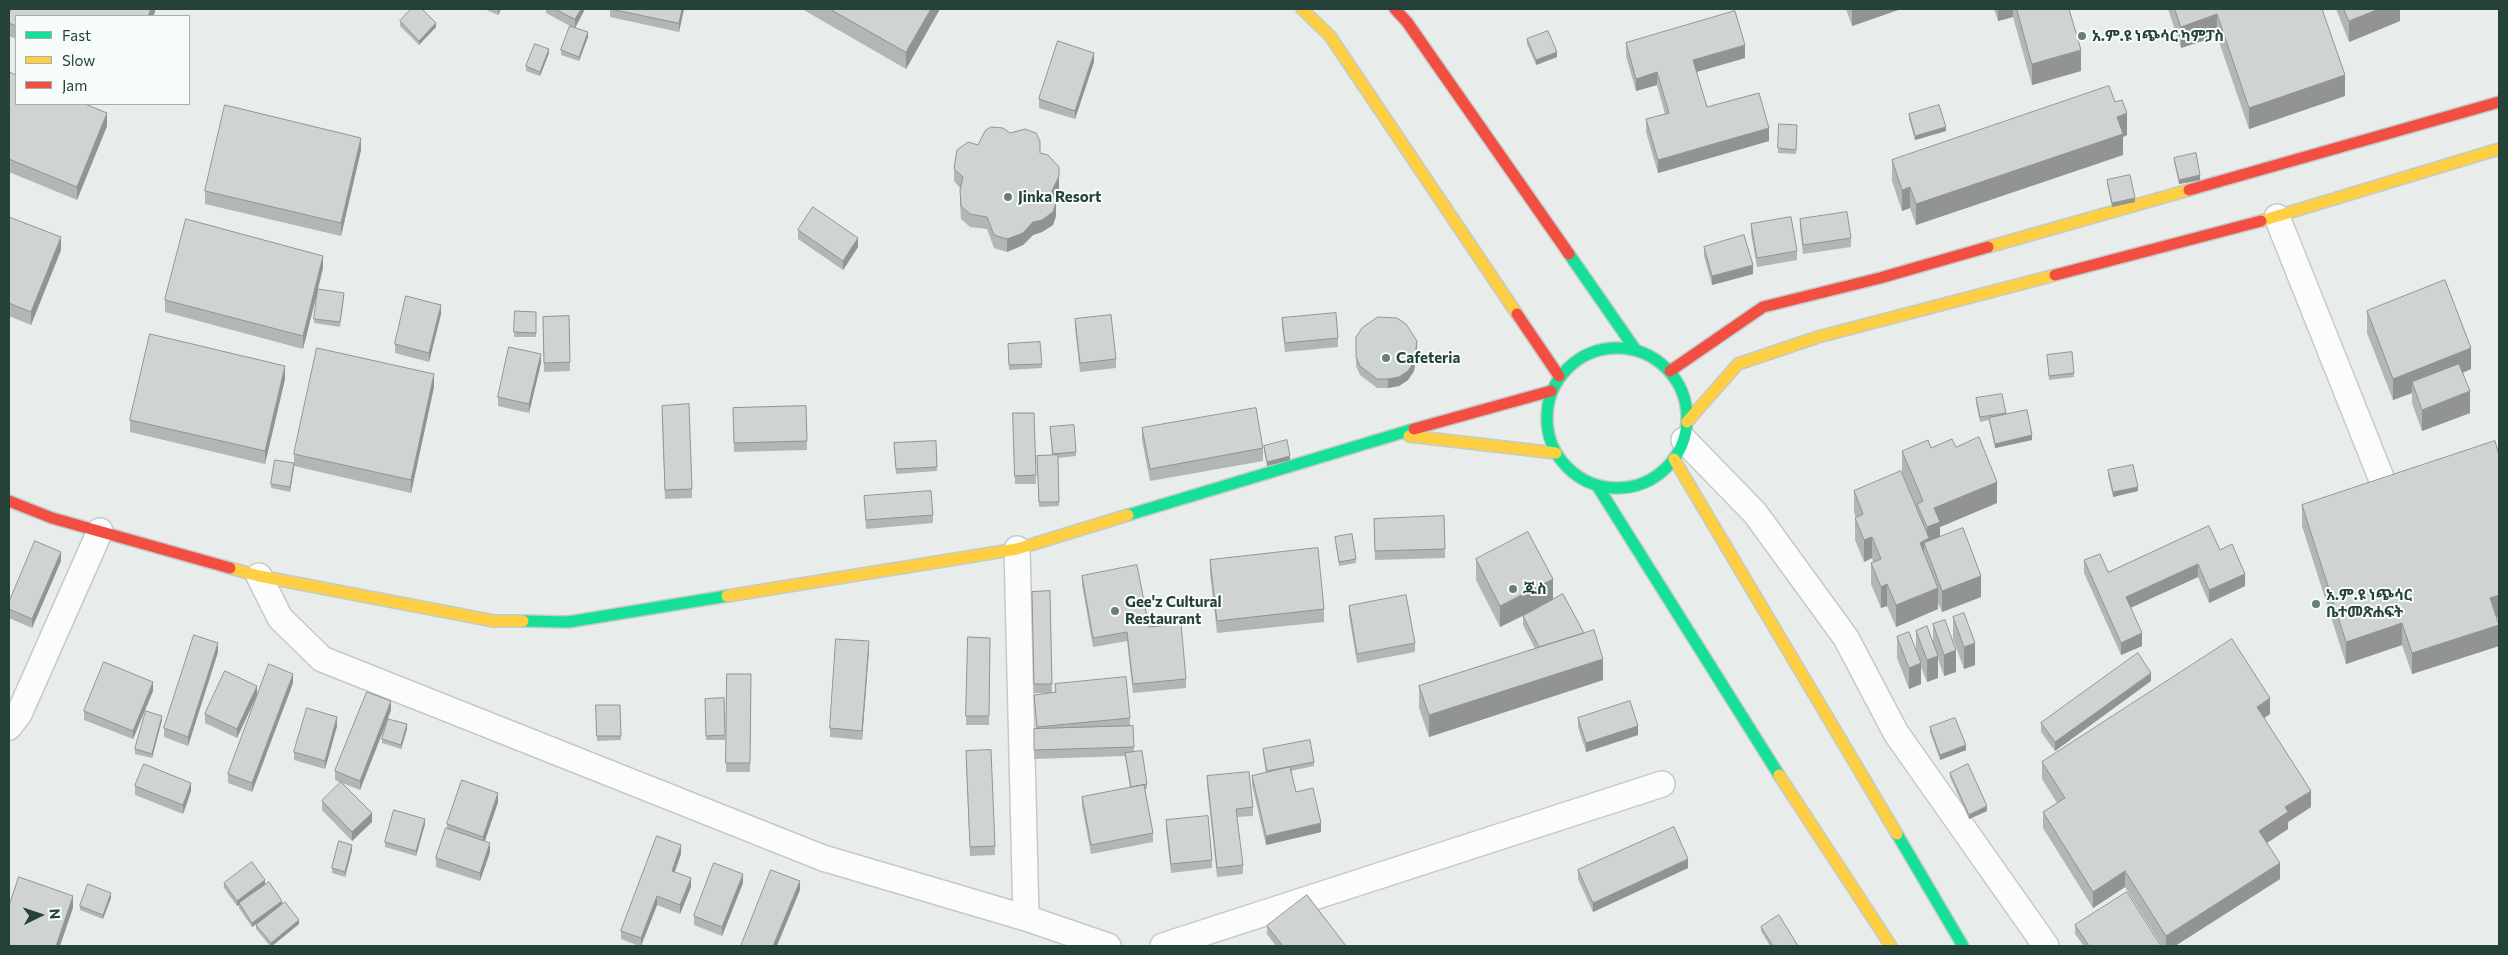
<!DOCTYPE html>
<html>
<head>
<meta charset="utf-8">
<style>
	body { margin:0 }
	#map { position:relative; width:2508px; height:955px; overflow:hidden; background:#e8edeb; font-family:Commissioner,sans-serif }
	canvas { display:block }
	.frame { position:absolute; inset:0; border:10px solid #24423a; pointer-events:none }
	.legend { position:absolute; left:15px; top:15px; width:175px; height:90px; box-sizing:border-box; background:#f7fbf9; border:1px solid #a3b1ad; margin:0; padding:6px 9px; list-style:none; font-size:15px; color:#24423a }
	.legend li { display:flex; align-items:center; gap:10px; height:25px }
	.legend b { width:25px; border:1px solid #a3b1ad }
	.north { position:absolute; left:15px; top:890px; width:50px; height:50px; -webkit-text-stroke:4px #f7fbf9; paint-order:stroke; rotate:86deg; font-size:14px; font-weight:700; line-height:20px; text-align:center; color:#24423a }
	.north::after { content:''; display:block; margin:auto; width:18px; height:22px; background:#24423a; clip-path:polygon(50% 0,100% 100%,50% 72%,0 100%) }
</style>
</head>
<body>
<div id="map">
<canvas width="2508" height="955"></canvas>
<div class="frame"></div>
<ul class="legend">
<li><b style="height:6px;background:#16e098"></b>Fast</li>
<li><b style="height:6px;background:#ffcf43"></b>Slow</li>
<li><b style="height:6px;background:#f24e42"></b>Jam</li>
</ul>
<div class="north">N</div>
</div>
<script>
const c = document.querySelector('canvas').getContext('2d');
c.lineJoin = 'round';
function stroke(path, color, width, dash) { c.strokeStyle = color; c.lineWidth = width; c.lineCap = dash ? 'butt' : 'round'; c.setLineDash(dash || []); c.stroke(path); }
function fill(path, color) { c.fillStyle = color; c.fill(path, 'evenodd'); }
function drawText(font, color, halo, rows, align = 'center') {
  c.font = font + ' Commissioner,"Noto Sans Ethiopic",sans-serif'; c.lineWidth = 4; c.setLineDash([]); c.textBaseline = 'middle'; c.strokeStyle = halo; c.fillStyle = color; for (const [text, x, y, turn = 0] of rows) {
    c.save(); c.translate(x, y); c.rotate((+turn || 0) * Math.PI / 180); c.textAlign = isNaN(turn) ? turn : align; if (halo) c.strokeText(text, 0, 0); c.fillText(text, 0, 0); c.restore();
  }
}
const street = new Path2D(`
	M2277,217l109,273
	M1684,440l71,73 91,125 50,95 150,213
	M1017,549l9,369
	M259,576l21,42 42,41 501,199 203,60 82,28
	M9,727l10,-13 81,-183
	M1163,946l499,-162`);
const fast = new Path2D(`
	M1569,254l66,95
	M1547 418a70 70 0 1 1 140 0a70 70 0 1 1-140 0Z
	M1598,487l181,288
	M1128,515l286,-86
	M523,621l45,1 159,-26
	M1897,834l66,112`);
const slow = new Path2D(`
	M1302,9l28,27 187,278
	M2261,221l238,-72
	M1988,247l201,-57
	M1687,422l51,-58 80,-27 237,-62
	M1409,436l147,17
	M1674,459l223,375
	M230,568l29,8 235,45h29
	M727,596l290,-47 111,-34
	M1779,775l112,171`);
const jam = new Path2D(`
	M1395,9l12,13 162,232
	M2189,190l310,-88
	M2055,275l206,-54
	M1517,314l42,62
	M1670,371l93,-64 117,-29 108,-31
	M1414,429l137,-38
	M9,501l43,17 178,50`);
stroke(street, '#c5cac8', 28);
stroke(fast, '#c3cbc8', 14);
stroke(slow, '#c3cbc8', 14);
stroke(jam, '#c3cbc8', 14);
stroke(street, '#fcfcfc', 25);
stroke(fast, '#16e098', 11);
stroke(slow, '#ffcf43', 11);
stroke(jam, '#f24e42', 11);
fill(new Path2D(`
	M155,9v3l-2,4h-137v23l-7,-3v-21z
	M484,9h17l-3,6z
	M546,9h39l-10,19 13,9 -9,24 -18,-6v-5l11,-23 -26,-14z
	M610,9h74l-5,23 -69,-15z
	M802,9h138l-34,60z
	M1846,9h55l-49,17z
	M1994,9h75l12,62 -49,14 -19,-68 -15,4z
	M2168,9h154l23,87 -96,33 -32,-93 -36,12z
	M2336,9h64v12l-51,21z
	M400,21l36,6 -17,18 -19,-19z
	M1527,39l30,18 -21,8 -9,-21z
	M1626,43l119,15 -49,14 11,35 62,34 -111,32 -12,-41v-13l19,-5 -8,-29 -21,6 -10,-35z
	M549,53l-9,23 -14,-5v-5z
	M1094,62l-19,57 -36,-11v-9z
	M9,72l98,54 -30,74 -68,-28z
	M2115,102l12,33 -4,2v18l-207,70 -6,-17 -8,3 -10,-30v-21z
	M1909,114l37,17 -31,9 -6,-21z
	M1779,124l18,1 -1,29 -18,-1z
	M1010,133l30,20 19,36 -5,10 2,17 -3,9 -11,7 -9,3 -10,10 -16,7 -13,-4 -7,-19 -17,-2 -9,-8 -1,-16v-15l-6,-7v-12l24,-24z
	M361,150l-20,86 -136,-32v-13z
	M2174,158l26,22 -21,4 -5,-22z
	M2107,180l28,22 -23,5 -5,-23z
	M9,217l52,33 -30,75 -22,-9z
	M1800,219l51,19v9l-48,7 -3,-26z
	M1751,224l46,27v9l-40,7 -6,-34z
	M798,230l60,17 -15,23 -45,-31z
	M1704,247l49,27 -41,11 -8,-29z
	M323,268l-5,21 26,9 -4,29 -26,-4 4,-32 -15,58 -138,-37v-12z
	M515,311l21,1v25h-22z
	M2367,311l104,58 -8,4 7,40 -48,18 -10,-28v-10l-19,7 -26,-67z
	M441,314l-12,48 -34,-9v-9z
	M569,316l1,55 -26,1 -1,-55z
	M1282,318l56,20v9l-53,5 -3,-25z
	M1075,319l41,40v9l-36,4 -5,-44z
	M1356,337l61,13 -3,21 -6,9 -9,6 -11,2h-11l-17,-13 -4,-9z
	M1008,344l34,20v4l-33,2z
	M2047,355l27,18v4l-25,3z
	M541,363l-12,50 -31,-7v-9z
	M285,379l-20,85 -135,-32v-12z
	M434,387l-23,106 -117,-27 -4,26 -19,-4v-4l23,-21v-9z
	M1976,398l30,15v1l26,26 -37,8 -6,-28 -9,2 -4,-19z
	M806,406l1,44 -73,2 -1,-44z
	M1013,413h21l2,71h-21z
	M662,415l30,74v9l-27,1z
	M1050,427l26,25v4l-18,2 1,48 -20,1 -2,-51 15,-1z
	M1142,428l121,20v13l-113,20 -8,-41z
	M936,441l1,30 -41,3 -2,-31z
	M1264,446l26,14 -23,6 -3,-15z
	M1956,447l41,56 -57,24v10l41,60 -39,15 -4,-9v6l-42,18 -9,-21 -6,2 -10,-24v-21l2,-1 -1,-4 -8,4 -9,-22v-22h1l-2,-6v-21l63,18 -15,-36v-22l29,-3z
	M2108,470l30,21 -25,6 -5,-22z
	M864,496l69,19v8l-67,6z
	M2302,505l194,113 3,28 -87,28 -10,-29 -56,19 -44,-138z
	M1374,528l71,21v9l-70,2z
	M1335,537l21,22v4l-17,3z
	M2220,550l25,36 -36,17 -11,-26 -68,30 12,39 -21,9 -37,-82v-13l24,12z
	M1476,559l77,41 50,80 -174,57 -10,-29v-22l116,-37 -12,-24v-9l-23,11 -24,-47z
	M1210,560l114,49v13l-107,11 -7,-60z
	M61,561l-29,67 -23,-10v-16z
	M1082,576l67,51 37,52v9l-53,5 -6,-52 -34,6 -11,-62z
	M1050,591l2,102h-18l-2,-101z
	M1349,606l66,37v9l-58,11 -8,-48z
	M1953,617l22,48 -11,4 -11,-30z
	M1933,624l23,48 -12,4 -6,-17v19l-11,4 -6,-15v17l-12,5 -12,-31v-21l19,12v-18l17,12z
	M968,637l22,1 -1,87h-23z
	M869,650l-7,90 -32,-3v-9z
	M218,652l-30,94 -24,-9v-9z
	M727,674h24l-1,98h-24z
	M2151,681l-96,70 -14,-19v-9z
	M293,683l-41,109 -24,-9v-9z
	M1055,684l75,34v8h3l1,26 13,32v5h-2l8,44v9l-62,12 -9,-48v-9l48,-9 -5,-32 -91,3v-30h2l-2,-34 21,-2z
	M153,691l-20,48 -49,-19v-9z
	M257,695l-20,43 -32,-15v-9z
	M724,698l1,42h-19l-1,-41z
	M596,705h24l1,35 -24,1z
	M391,710l-3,9 19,10 -6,20 -19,-6v-4l6,-20 -28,71 -18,-7 30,39 -20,19 -30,-31v-9l19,-18 -6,-3v-9z
	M2270,714l-6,4 47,89 -23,15v7l-21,14 13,36 -105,67h-13l-37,-59 -32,21 -50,-80v-16l14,-9 -15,-24v-17z
	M1578,718l60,17 -52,17 -8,-25z
	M162,720l-10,38 -17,-4v-5z
	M337,726l-12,43 -31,-9v-8z
	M1930,727l36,23 -26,10 -10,-28z
	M1263,749l51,13v4l-23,5 5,21 25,40 -55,13 -14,-60v-9l14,-3 -3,-19z
	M966,760l29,86v9l-25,1z
	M1950,773l37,38 -18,8 -19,-42z
	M1207,776l46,31v9l-16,1 6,48v9l-26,3 -10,-92z
	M135,786l56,5 -8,23 -48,-19z
	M498,802l-13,39 5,11 -10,29 -44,-14v-9l11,-30v-4z
	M1166,820l46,40v8l-41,5 -5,-44z
	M425,824l-9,32 -31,-9v-5z
	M352,850l-7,27 -13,-4v-5z
	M681,854l-7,18 17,15 -11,27 -23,-9 -16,41h-2l-18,-7v-8z
	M1688,868l-95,44 -15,-33v-9z
	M224,883l41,2 34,39 -27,22h-2l-14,-17v-4l8,-6 -12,8 -13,-19v-3l-2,1 -13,-18z
	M743,883l-21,53 -28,-11v-9z
	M111,898l-8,21 -23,-9v-4z
	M2075,925l86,21h-77l-9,-12z
	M1267,926l79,20h-70l-9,-12z
	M1761,927l37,19h-28l-9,-15z`), '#b2b6b5');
fill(new Path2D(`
	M151,9h4v3l-2,4h-5z
	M498,9h3l-3,6z
	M581,9h4l-10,19v-9z
	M682,9h2l-5,23v-9z
	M931,9h9l-34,60v-17z
	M1852,9h49l-49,17z
	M1998,9h15v8l-15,4z
	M2379,9h21v12l-51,21v-21z
	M2217,14v22l-36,12v-21z
	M436,23v4l-17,18v-4z
	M588,32v5l-9,24v-4z
	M1745,45v13l-52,15v-13z
	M549,49v4l-9,23v-4z
	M2081,50v21l-49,14v-21z
	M1557,52v5l-21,8v-5z
	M1094,53v9l-19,57v-8z
	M1657,72v13l-21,6v-12z
	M2345,75v21l-96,33v-21z
	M107,113v13l-30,74v-13z
	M2127,113v22l-4,2v18l-207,70v-21z
	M1946,127v4l-31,9v-4z
	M1769,128v13l-111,32v-13z
	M361,138v12l-20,86v-13z
	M2200,175v5l-21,4v-4z
	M1059,176v13l-7,15v-13z
	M1910,187v21l-8,3v-21z
	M2135,198v4l-23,5v-4z
	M1056,203v13l-3,9 -11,7 -9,3 -10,10 -16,7v-13l26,-17z
	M61,237v13l-30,75v-13z
	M858,238v9l-15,23v-9z
	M323,256v12l-20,81v-13z
	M1753,265v9l-41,11v-9z
	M441,305v9l-12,48v-9z
	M1417,341v9l-3,21 -6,9 -9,6 -11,2v-9z
	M2471,348v21l-56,22 -3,-9v11l-19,7v-21z
	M541,354v9l-12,50v-9z
	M285,366v13l-20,85v-13z
	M434,374v13l-23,106v-13z
	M2470,391v22l-48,18v-21z
	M2032,435v5l-37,8v-4z
	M1290,456v4l-23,6v-4z
	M294,463v5l-4,24v-5z
	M1997,482v21l-57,24v16h-16v19l-4,-19 7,-4v-12l7,-19z
	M2138,487v4l-25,6v-5z
	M1872,537v21l-8,4v-22z
	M61,552v9l-29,67v-9z
	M2198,564v13l-72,33v-13z
	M2245,574v12l-36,17v-13z
	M1981,576v21l-39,15v-21z
	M1553,579v21l-53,27v-21z
	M1887,584v22l-6,2v-21z
	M1938,588v21l-42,18v-22z
	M2499,595v22l-9,3v-22z
	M2402,623v22l-56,19v-22z
	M2499,625v21l-87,28v-21z
	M2142,633v13l-21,9v-12z
	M869,641v9l-7,90v-9z
	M218,643v9l-30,94v-9z
	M1975,643v22l-11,4v-22z
	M1956,650v22l-12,4v-21z
	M1938,656v22l-11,4v-22z
	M1603,659v21l-174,57v-22z
	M1921,663v21l-12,5v-21z
	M2151,673v8l-96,70v-9z
	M293,674v9l-41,109v-9z
	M153,682v9l-20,48v-8z
	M257,686v9l-20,43v-9z
	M2270,698v16l-13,9v-16z
	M391,701v9l-31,80v-9z
	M162,716v4l-10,38v-4z
	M337,717v9l-12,43v-8z
	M407,724v5l-6,20v-4z
	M1638,726v9l-52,17v-9z
	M1966,745v5l-26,10v-5z
	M191,783v8l-8,23v-9z
	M2311,791v16l-23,15v7l-29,19v-17l26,-24z
	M498,793v9l-15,44v-9z
	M1987,806v5l-18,8v-4z
	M372,813v9l-20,19v-9z
	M425,819v5l-9,32v-5z
	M1321,823v9l-55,13v-9z
	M490,843v9l-10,29v-8z
	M352,845v5l-7,27v-5z
	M681,845v9l-9,26v-9z
	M1688,859v9l-95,44v-9z
	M2280,863v16l-105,67h-9v-10z
	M2125,871v16l-32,21v-16z
	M743,874v9l-21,53v-9z
	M691,878v9l-11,27v-9z
	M265,880v5l-28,21v-5z
	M800,881v9l-23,56h-4z
	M111,893v5l-8,21v-4z
	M73,896v12l-13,38h-4z
	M657,896v9l-16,41v-8z
	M282,901v5l-30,21v-4z
	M299,920v4l-27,22h-1v-3z`), '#919493');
const building = new Path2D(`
	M11,9h140l-3,7h-132v10l-7,-3v-8z
	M411,9h11l14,14 -17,18 -19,-20z
	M555,9h26l-6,10z
	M611,9h71l-3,14z
	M830,9h101l-25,43z
	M2017,9h52l12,41 -49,14z
	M2175,9h147l23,66 -96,33 -32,-94 -36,13z
	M2344,9h35l-30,12z
	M1735,11l10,34 -52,15 14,47 52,-14 10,35 -111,32 -12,-41 23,-6 -12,-41 -21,7 -10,-36z
	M570,26l18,6 -9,25 -18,-7z
	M1548,31l9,21 -21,8 -9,-21z
	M1058,41l36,12 -19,58 -36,-12z
	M535,44l14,5 -9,23 -14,-6z
	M9,72l7,3v29h69l22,9 -30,74 -68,-28z
	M2109,86l6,16 7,-2 5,13 -10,4 6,17 -207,70 -6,-17 -8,3 -10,-30z
	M225,105l136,33 -20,85 -136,-32z
	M1939,105l7,22 -31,9 -6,-22z
	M1779,124l18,1 -1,25 -18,-2z
	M991,127l12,1 7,5 15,-4 11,4 4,8v12l8,2 11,12v9l-7,15 4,12 -3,9 -11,8 -9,2 -10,11 -16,6 -13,-4 -7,-18 -17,-3 -9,-8 -1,-16 3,-13 -9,-8 3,-19 11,-8 10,3 7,-14z
	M2196,153l4,22 -21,5 -5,-22z
	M2130,175l5,23 -23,5 -5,-23z
	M813,207l45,31 -15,23 -45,-31z
	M1847,212l4,26 -48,7 -3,-26z
	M9,217l52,20 -30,75 -22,-9z
	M1791,217l6,34 -40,7 -6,-34z
	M186,219l137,37 -20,80 -138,-36z
	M1744,235l9,30 -41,11 -8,-29z
	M2445,280l26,68 -78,31 -26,-68z
	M318,289l26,4 -4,29 -26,-3z
	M406,296l35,9 -12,48 -34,-9z
	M515,311l21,1v21l-22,-1z
	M1336,313l2,25 -53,5 -3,-25z
	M1111,315l5,44 -36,4 -5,-44z
	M569,316l1,46 -26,1 -1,-46z
	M1378,317l19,1 9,6 11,17 -3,21 -6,9 -9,6 -11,2h-11l-17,-13 -4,-9v-20l6,-9z
	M150,334l135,32 -20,85 -135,-31z
	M1040,342l2,22 -33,1 -1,-21z
	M509,347l32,7 -12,50 -31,-7z
	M317,348l117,26 -23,106 -117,-26z
	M2072,352l2,21 -25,3 -2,-21z
	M2459,364l11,27 -48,19 -10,-28z
	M2002,394l4,19 -26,4 -4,-19z
	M689,404l3,85 -27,1 -3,-84z
	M806,406l1,35 -73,2 -1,-35z
	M1256,408l7,40 -113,21 -8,-41z
	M2027,410l5,25 -37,9 -6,-26z
	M1013,413h21l2,62 -21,1z
	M1074,425l2,27 -23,2 -3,-27z
	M1979,437l18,45 -63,26 6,14 -13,5 -10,-23 6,-3 -21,-50 26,-11 3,8 21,-9 4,8z
	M1287,440l3,16 -23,6 -3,-16z
	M936,441l1,26 -41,2 -2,-26z
	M2495,441l4,14v140l-9,3 9,27 -87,28 -10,-30 -56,19 -44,-137z
	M1058,455l1,47h-20l-2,-46z
	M275,460l19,3 -4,24 -19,-3z
	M2133,465l5,22 -25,5 -5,-22z
	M1901,471l28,67 -9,5 18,45 -42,17 -9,-21 -6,3 -10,-24 10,-4 -9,-22 -8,3 -9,-22 8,-4 -9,-23z
	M931,491l2,24 -67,5 -2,-24z
	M1444,516l1,33 -70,2 -1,-32z
	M2209,526l11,24 12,-6 13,30 -36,16 -11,-26 -72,33 16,36 -21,10 -37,-83 16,-6 8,18z
	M1963,528l18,48 -39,15 -18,-48z
	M1528,532l25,47 -53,27 -24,-47z
	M1352,534l4,25 -17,3 -4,-25z
	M35,541l26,11 -29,67 -23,-10v-7z
	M1318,548l6,61 -107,12 -7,-61z
	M1137,565l12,62 32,-3 5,55 -53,5 -6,-52 -34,6 -11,-62z
	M1050,591l2,93h-18l-2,-92z
	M1563,594l21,39 -45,14 -16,-31z
	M1406,595l9,48 -58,11 -8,-48z
	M1964,613l11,30 -11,4 -11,-30z
	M1945,620l11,30 -12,5 -11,-31z
	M1927,626l11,30 -11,4 -11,-29z
	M1594,630l9,29 -174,56 -10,-29z
	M1909,632l12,31 -12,5 -12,-31z
	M194,635l24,8 -30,94 -24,-9z
	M968,637l22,1 -1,78h-23z
	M836,639l33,2 -7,90 -32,-3z
	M2232,639l38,59 -13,9 54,84 -26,16 3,5 -29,19 21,32 -114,73 -41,-65 -32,21 -50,-80 22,-14 -23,-36z
	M2138,653l13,20 -96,69 -14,-19z
	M104,662l49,20 -20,49 -49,-20z
	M269,664l24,10 -41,109 -24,-9z
	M225,671l32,15 -20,43 -32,-15z
	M727,674h24l-1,89h-24z
	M1126,677l4,41 -93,9 -3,-32 22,-3 -1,-8z
	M367,692l24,9 -31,80 -25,-10z
	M724,698l1,37 -19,1 -1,-37z
	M1630,701l8,25 -52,17 -8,-25z
	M596,705h24l1,31h-24z
	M307,708l30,9 -12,44 -31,-9z
	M146,711l16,5 -10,38 -17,-5z
	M1955,718l11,27 -26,10 -10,-28z
	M388,719l19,5 -6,21 -19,-6z
	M1133,726l1,21 -100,3v-21z
	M1310,740l4,22 -47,9 -4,-22z
	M991,750l4,96 -25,1 -4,-96z
	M1142,751l5,33 -16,3 -6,-34z
	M144,764l47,19 -8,22 -48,-19z
	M1968,764l19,42 -18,9 -19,-42z
	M1290,767l6,25 17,-4 8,35 -55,13 -14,-60z
	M1249,772l4,35 -17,2 7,56 -26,3 -10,-92z
	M462,780l36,13 -15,44 -36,-13z
	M341,782l31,31 -20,19 -30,-31z
	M1144,785l9,48 -62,12 -9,-48z
	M394,810l31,9 -9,32 -31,-9z
	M1208,816l4,44 -41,4 -5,-44z
	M1674,827l14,32 -95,44 -15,-33z
	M446,828l44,15 -10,30 -44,-15z
	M657,836l24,9 -9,26 19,7 -11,27 -23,-9 -16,42 -20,-7z
	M339,841l13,4 -7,27 -13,-4z
	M252,862l13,18 -28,21 -13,-18z
	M714,863l29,11 -21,53 -28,-11z
	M771,870l29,11 -27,65h-32z
	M19,877l54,19 -17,50h-47v-40z
	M269,882l13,19 -30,22 -13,-20z
	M88,884l23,9 -8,22 -23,-9z
	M2127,892l34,54h-72l-14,-21z
	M1307,895l39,51h-63l-16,-20z
	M285,902l14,18 -28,23 -15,-18z
	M1779,915l19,31h-25l-12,-19z`);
fill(building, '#cfd4d2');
stroke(building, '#919493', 1);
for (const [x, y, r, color] of [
	[2082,36,5,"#697e78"],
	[1008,197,5,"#697e78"],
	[1386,358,5,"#697e78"],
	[1513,589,5,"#697e78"],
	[2316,604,5,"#697e78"],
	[1115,611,5,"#697e78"]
]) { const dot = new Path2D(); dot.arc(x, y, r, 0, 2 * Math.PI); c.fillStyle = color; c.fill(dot); stroke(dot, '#f7fbf9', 2); }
drawText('bold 15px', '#24423a', '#f7fbf9', [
	["አ.ም.ዩ ነጭሳር ካምፓስ",2092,36],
	["Jinka Resort",1018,197],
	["Cafeteria",1396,358],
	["ጁስ",1523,589],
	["አ.ም.ዩ ነጭሳር",2326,595],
	["ቤተመጽሐፍት",2326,612],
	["Gee'z Cultural",1125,602],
	["Restaurant",1125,619]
], 'left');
</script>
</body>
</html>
